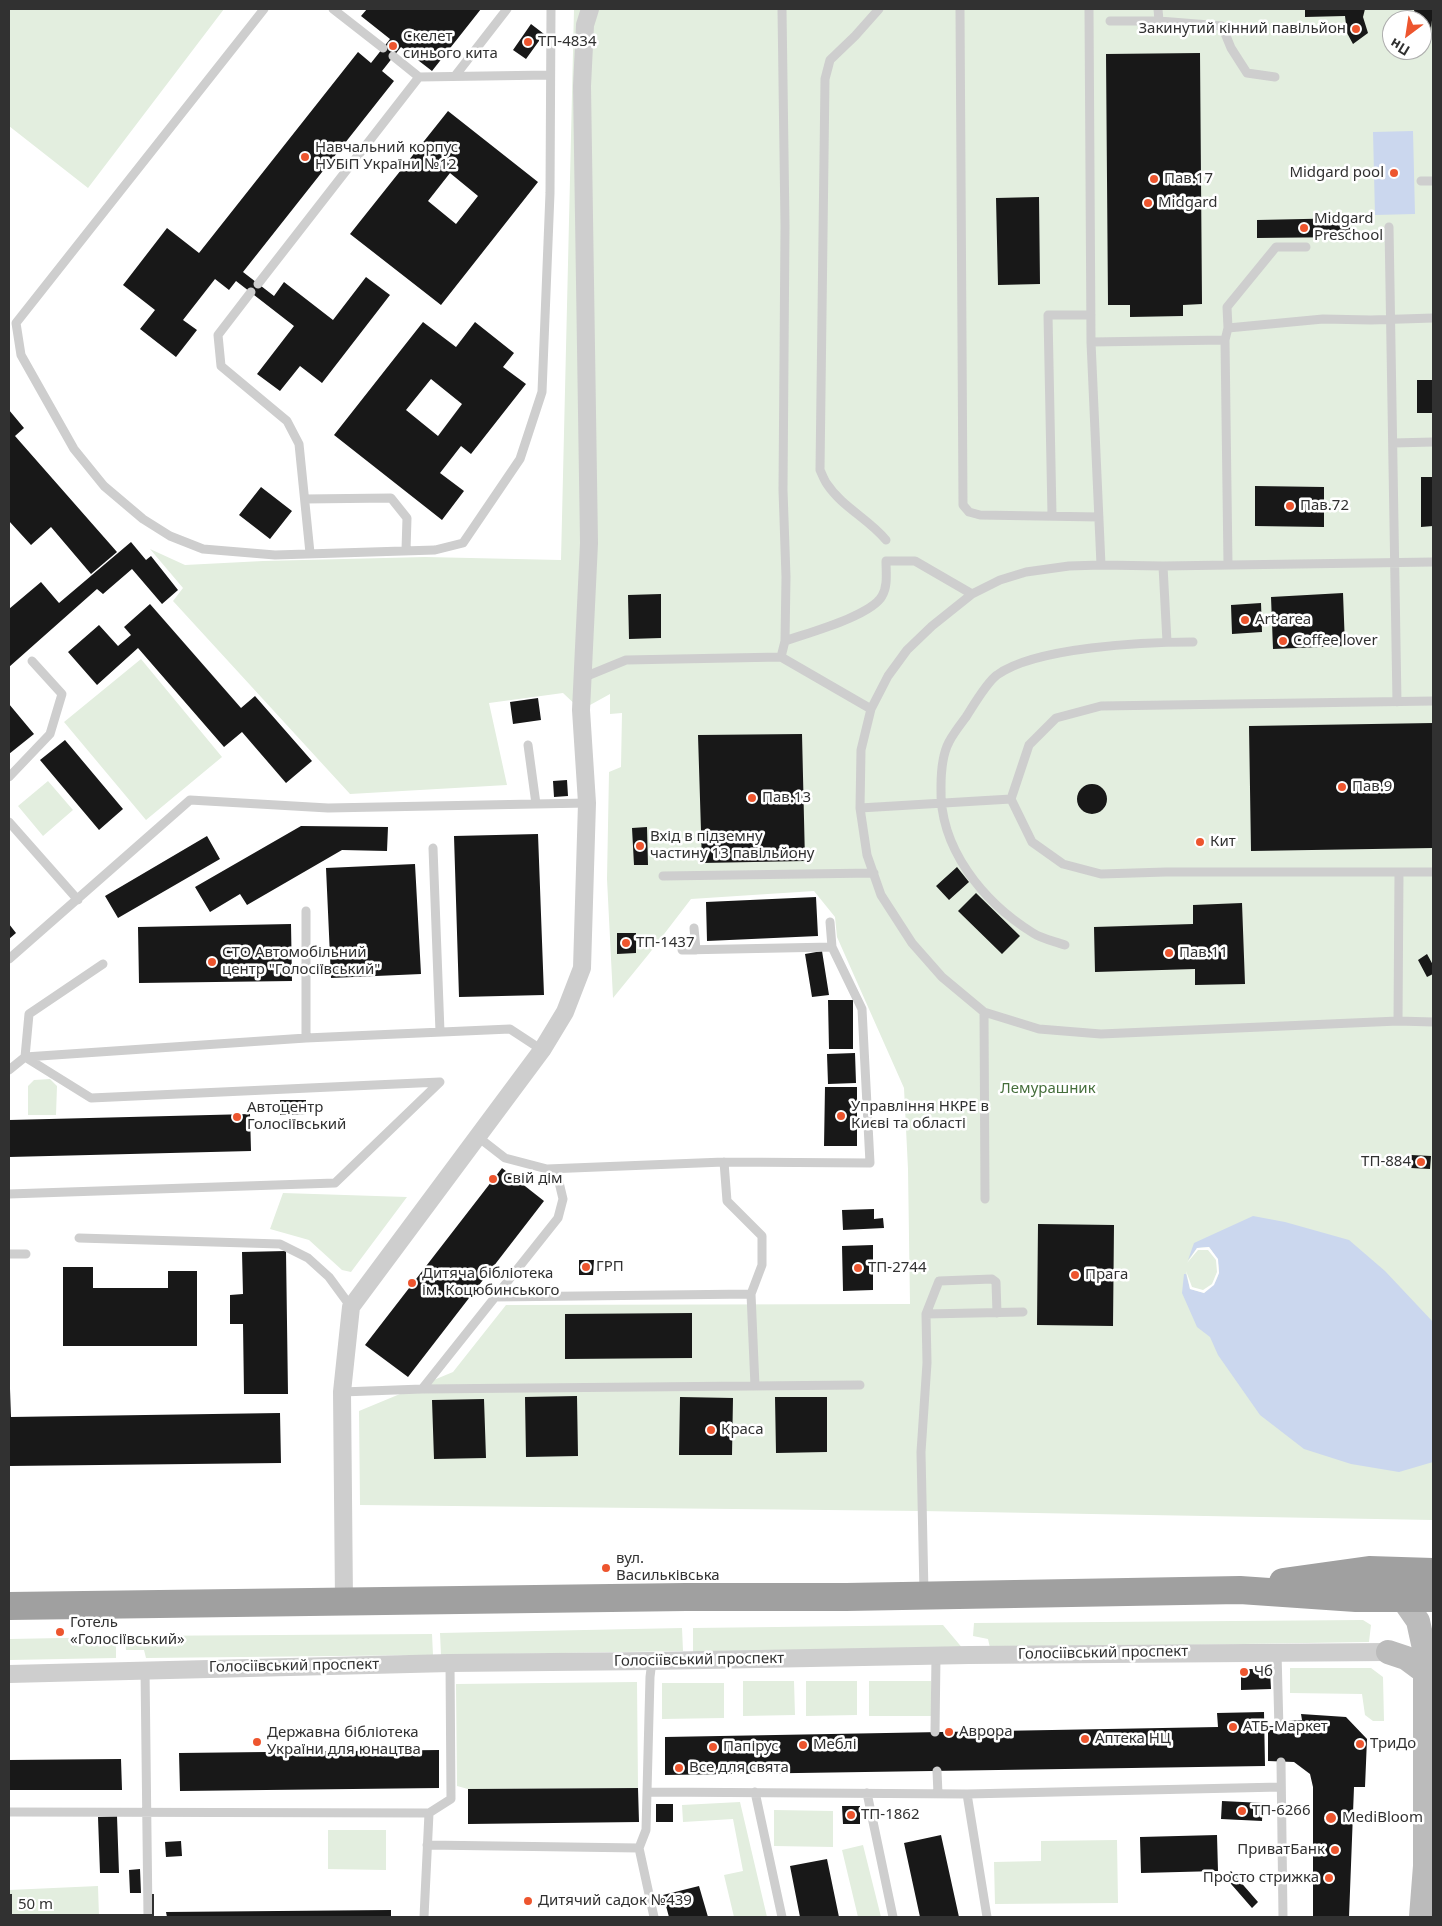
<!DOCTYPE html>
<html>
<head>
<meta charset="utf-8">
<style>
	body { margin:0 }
	#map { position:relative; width:1442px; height:1926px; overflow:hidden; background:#fff; font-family:"Noto Sans",sans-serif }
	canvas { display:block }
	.frame { position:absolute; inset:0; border:10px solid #313131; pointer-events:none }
	.north { position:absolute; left:1382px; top:10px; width:50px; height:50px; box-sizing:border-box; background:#fff; border:1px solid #adadad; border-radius:50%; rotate:211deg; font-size:14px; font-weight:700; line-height:20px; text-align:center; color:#313131 }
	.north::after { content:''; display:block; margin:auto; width:18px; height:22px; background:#ed552e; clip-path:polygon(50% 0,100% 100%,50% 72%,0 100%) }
	.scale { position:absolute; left:10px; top:1894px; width:144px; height:22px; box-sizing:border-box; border:2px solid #313131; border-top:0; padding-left:6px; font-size:15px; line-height:18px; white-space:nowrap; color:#313131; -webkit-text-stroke:4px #fff; paint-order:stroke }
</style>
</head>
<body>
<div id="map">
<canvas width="1442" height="1926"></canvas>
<div class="frame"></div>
<div class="north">Пн</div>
<div class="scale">50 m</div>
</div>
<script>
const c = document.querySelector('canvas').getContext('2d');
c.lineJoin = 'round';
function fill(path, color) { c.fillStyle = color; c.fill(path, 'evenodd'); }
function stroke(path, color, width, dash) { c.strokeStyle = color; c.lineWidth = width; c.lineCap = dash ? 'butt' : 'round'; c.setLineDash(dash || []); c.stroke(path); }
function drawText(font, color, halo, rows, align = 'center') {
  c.font = font + ' "Noto Sans",sans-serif'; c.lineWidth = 5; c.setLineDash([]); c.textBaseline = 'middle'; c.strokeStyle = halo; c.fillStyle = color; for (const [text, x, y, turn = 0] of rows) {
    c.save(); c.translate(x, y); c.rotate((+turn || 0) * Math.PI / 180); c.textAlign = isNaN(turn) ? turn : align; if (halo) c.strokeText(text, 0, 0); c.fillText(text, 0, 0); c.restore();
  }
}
fill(new Path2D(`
	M9,9h215l-136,179 -79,-62z
	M574,9h859v1511l-512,-9 -561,-6 -1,-94 94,-39 53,-67 404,-1 -2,-135 -4,-81 -67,-151 -2,-20 -21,-26 -123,8 -43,56 -35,43 -6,-119 2,-107 12,-5 1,-54 -12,1v-20l-29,16 -18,-17 -74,10 18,82 -157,9 -177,-193 10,-13 -33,-39 35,16 78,-4 162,-4 136,3zM1392,20h30v30h-30z
	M141,659l81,98 -76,63 -82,-98z
	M48,781l25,29 -30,26 -25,-30z
	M50,1079l7,7 -1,29h-28v-29l6,-6z
	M283,1193l124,4 -56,75 -9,-2 -33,-30 -39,-11z
	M1363,1620l8,5 -2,17 -379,6 -2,-9 -15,-3 1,-13z
	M943,1625l21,25 -271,2v-24z
	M682,1628l1,23 -242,4 -1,-22z
	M432,1634l1,21 -287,3 -2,-8h-18l-1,-14z
	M116,1637v21l-107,2v-21z
	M1290,1668h81l12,9 1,44h-11l-8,-6 -3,-21 -72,-1z
	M743,1681h51l1,34 -52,1z
	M806,1681h51v34l-51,1z
	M869,1681h62v35h-62z
	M637,1682l1,106 -170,1 -11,-3 -1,-102z
	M662,1683h62v35l-62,1z
	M740,1802l27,115h-33l-10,-42 19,-4 -10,-52 -50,3 -1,-17z
	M774,1810l59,1v36l-59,-1z
	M328,1830h58v40l-58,-1z
	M1117,1840l1,63 -123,1 -1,-42 47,-1v-20z
	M863,1845l18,72h-23l-16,-67z
	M98,1886l1,31h-90v-27z`), '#e3eedf');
fill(new Path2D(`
	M1413,131l2,83 -40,1 -2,-83z
	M1253,1216l32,6 64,18 36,31 48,51v140l-34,10 -48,-8 -47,-15 -44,-34 -42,-60 -8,-18 -13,-10 -15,-34 2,-19h2l4,15 14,4c19,-14 19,-28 5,-46l-12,1 -9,12 6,-17z`), '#cbd7ee');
fill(new Path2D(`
	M1209,1247l9,12 1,14 -5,12 -10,8 -14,-4 -4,-18 6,16 11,3 9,-6 5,-12 -1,-12 -8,-10h-10l-11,13 10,-15z`), '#fff');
fill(new Path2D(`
	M367,9h114l-49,62 -31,-24 -19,24 12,10 -151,191 31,24 10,-14 49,38 33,-43 24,18 -68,88 -22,-17 -20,25 -23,-17 37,-48 -58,-45 -7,9 -14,-11 -32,41 14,10 -21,27 -36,-28 15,-19 -32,-25 44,-57 32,25 159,-201 13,11 19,-24 -29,-23z
	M1305,9h60l-2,8 5,16 -15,11 -6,-11 -2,-17 -40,1z
	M1414,9h19l-2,22 -9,15v-26h-7z
	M531,24l13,10 -18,25 -13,-9z
	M1200,53l2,251 -19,1v11l-53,1v-12h-22l-2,-251z
	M448,111l90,71 -97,123 -91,-71zM450,173l28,23 -22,28 -28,-23z
	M1039,197l1,87 -42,1 -2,-87z
	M1350,218v19l-93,1v-18z
	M423,322l33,25 19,-25 39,31 -11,14 23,17 -55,70 -10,-8 -21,27 24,18 -22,29 -108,-85zM431,379l31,25 -24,32 -32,-26z
	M1417,380h16v33h-16z
	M9,410l15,18 -9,8 102,116 -26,22 -40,-47 -20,18 -22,-24z
	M1421,477h12v49l-12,1z
	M1255,486l69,1v40l-69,-1z
	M261,487l31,24 -22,28 -31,-24z
	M131,542l15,18 5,-4 27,34 -16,14 -30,-35 -29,25 -6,-5 -88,78v-58l32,-27 18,21z
	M1343,593l2,53 -72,3 -2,-52z
	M661,594v44l-32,1 -1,-44z
	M1261,603l1,29 -30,2 -1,-29z
	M150,604l91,104 14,-12 57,65 -26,22 -44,-51 -18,15 -86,-99 -41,37 -29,-33 31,-27 19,21 13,-11 -7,-8z
	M538,698l3,22 -28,4 -3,-22z
	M9,704l25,30 -25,20z
	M1433,723v125l-182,3 -2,-125z
	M802,734l3,127 -103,2 -4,-128z
	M65,740l58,69 -24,21 -59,-70z
	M567,780l1,16 -14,1 -1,-16z
	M1077 799a15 15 0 1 1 30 0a15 15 0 1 1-30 0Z
	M301,826l87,1 -1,24 -45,-1 -95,55 -7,-11 -30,18 -15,-25z
	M647,827l1,38h-14l-2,-37z
	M538,834l6,161 -85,2 -5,-161z
	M207,836l13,23 -102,59 -13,-22z
	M415,864l6,110 -90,4 -5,-110z
	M957,867l12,15 -20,18 -13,-14z
	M976,893l44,43 -18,18 -44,-43z
	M816,897l2,39 -111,5 -1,-39z
	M1242,903l3,81 -50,1v-16l-100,3 -1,-45 99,-3v-19z
	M9,924l7,9 -7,6z
	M291,924l1,57 -153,2 -1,-56z
	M617,933h19v20l-19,1z
	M822,951l7,44 -17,2 -7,-43z
	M1427,954l6,11v9l-6,3 -9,-17z
	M828,1000h25v49h-24z
	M855,1053l1,30 -28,1 -1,-30z
	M825,1087h32v59h-33z
	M280,1100h26v14l-26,1z
	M250,1114l1,37 -242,6v-37z
	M1411,1155l20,1 -1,13 -19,-1z
	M502,1168l42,33 -136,176 -43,-32z
	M874,1209v10l9,-1 1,10 -41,2 -1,-20z
	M1038,1224l76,1 -1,101 -76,-1z
	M873,1245v45l-30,1 -1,-45z
	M286,1251l2,143h-44l-1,-70h-13v-29l13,-1 -1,-42z
	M579,1260h15l-1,15h-14z
	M63,1267h30v21h75v-17h29v75h-134z
	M692,1313v45l-127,1v-45z
	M9,1389h1l1,28 269,-4 1,50 -272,3z
	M577,1396l1,60 -52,1 -1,-60z
	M680,1397l53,1 -1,57h-53z
	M775,1397h52v55l-51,1z
	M484,1399l2,59 -52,1 -2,-59z
	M1241,1669h14v3l15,-1 1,18 -30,1z
	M1264,1712l1,54 -600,9v-38l553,-10 -1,-14z
	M1301,1714l45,3 21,22 -2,48h-11l-5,130h-36v-130l-3,-13 -16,-12 -26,-1v-31l20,-1v-8l14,-1z
	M439,1750v38l-259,3 -1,-38z
	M121,1759l1,31h-113v-30z
	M638,1788l1,34 -171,2v-35z
	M1222,1801l41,2 -1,18 -41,-2z
	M656,1804h17v18h-17z
	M842,1806h18v18h-17z
	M117,1816l2,57h-19l-2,-56z
	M941,1835l18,82h-39l-16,-74z
	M1217,1835l1,36 -77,2 -1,-36z
	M181,1841l1,15 -16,1 -1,-15z
	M827,1859l12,58h-39l-10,-51z
	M140,1869l1,24h-11l-1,-23z
	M1231,1871l27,31 -6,6 -27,-31z
	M699,1886l9,31h-39l-6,-22z
	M391,1910v7h-224l-1,-5z`), '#181818');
stroke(new Path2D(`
	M264,9l-248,314 5,32 53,94 30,37 39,33 27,17 33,13 72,6 160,-5 28,-7 57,-84 22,-67 8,-199 1,-184
	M333,9l50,39
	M879,9l-24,27 -25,24 -5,19 -5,391c2,4 4,10 7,14 15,23 42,35 59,56
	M960,9l3,496 6,7 11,3 119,2
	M1089,9l2,333 10,223
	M1110,21h49l-1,-12
	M1159,21l63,5 9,22 16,25 28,4
	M455,76l52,-67
	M419,77l131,-2
	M1421,181h12
	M1389,227l8,475
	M258,284l161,-207 -26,-21
	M251,292l-33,43 3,31 66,55 12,23 11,109
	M1228,328l95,-9 48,1 62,-2
	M1091,342l134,-2
	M1393,443l40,-1
	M305,499l86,-1 16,20 -1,32
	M1052,515l-4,-200h43
	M1433,562l-270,4 -62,-1 -32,1 -43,6 -26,8 -28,14 -40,32 -25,24 -19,26 -17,33 -10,41 -1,58 7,47 14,40 31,48 30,34 42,35 55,17 62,5 297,-13 35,1
	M1228,565l-3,-225 3,-12 -1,-21 49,-60h30
	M1163,566l4,76
	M785,641c22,-8 86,-25 97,-45 6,-10 4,-23 4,-35h29l57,33
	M781,657l4,-16 1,-64 -3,-87 2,-264 -3,-217
	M582,678l44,-18 155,-3 90,52
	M1433,701l-332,5 -45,12 -27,27 -18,54 21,43 31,22 38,10 65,-2h267
	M528,745l8,59
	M9,777l41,-43 12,-40 -30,-33
	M860,808l151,-9
	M9,822l69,78
	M433,848l7,184
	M663,876l211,-3
	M306,911v127
	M830,922l2,25
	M694,928l2,22
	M1065,945c-11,-4 -23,-6 -32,-12 -50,-31 -94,-85 -92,-146 0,-14 1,-32 8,-45 4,-8 11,-17 17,-25 7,-11 21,-35 31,-42 38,-28 148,-33 196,-33
	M9,959l181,-159 138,8 259,-5
	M984,1012l1,187
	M1398,1021l1,-148
	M9,1070l16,-13 281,-19 204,-9 32,21
	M724,1162l3,39 35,35v29l-11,29 4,92
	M547,1169l177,-7 146,1 -8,-154 -30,-62 -150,3
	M9,1194l326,-11 105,-101 -349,16 -66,-41 4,-43 74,-50
	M79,1238l201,6 28,14 21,19 22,30
	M9,1254h17
	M494,1297l257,-3
	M926,1314l97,-2
	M422,1389l136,-171 5,-19 -5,-21 -11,-9 -42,-11 -27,-21
	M342,1392l80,-3 438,-4
	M924,1593l-3,-141 6,-89 -1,-49 13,-33 53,-2 4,3 1,31
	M1277,1652l2,78
	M652,1661l-2,16 -4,153 -7,18 15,69
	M145,1669l3,248
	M935,1732l1,-76
	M1281,1762l2,155
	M937,1771l1,23
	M648,1792l319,2 314,-7
	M755,1792l27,125
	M867,1793l26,124
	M967,1794l20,123
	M9,1812l420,1
	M427,1845l212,3
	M424,1917l5,-104 22,-14 -1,-136`), '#cecece', 9);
stroke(new Path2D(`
	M344,1601l-2,-209 9,-85 191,-257 23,-38 17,-44 5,-165 -6,-93 8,-167 -7,-457 3,-61 5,-16
	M9,1674l441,-11 202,-2 317,-6 419,-3`), '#cecece', 18);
stroke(new Path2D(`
	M1402,1598l16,23 7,32v213l-4,51
	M1388,1652l18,6 27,20`), '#bbb', 24);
stroke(new Path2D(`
	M1283,1582l86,-12 64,2
	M9,1606l677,-9h160l394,-7 116,8h77`), '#a0a0a0', 28);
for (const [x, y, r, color] of [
	[1356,29,5,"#ed552e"],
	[528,42,5,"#ed552e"],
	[393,46,5,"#ed552e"],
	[305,157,5,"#ed552e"],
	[1394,173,5,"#ed552e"],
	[1154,179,5,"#ed552e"],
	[1148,203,5,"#ed552e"],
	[1304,228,5,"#ed552e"],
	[1290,506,5,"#ed552e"],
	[1245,620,5,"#ed552e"],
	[1283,641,5,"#ed552e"],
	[1342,787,5,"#ed552e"],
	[752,798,5,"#ed552e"],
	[1200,842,5,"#ed552e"],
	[640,846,5,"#ed552e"],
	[626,943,5,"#ed552e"],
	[1169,953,5,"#ed552e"],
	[212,962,5,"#ed552e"],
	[841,1116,5,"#ed552e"],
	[237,1117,5,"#ed552e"],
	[1421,1162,5,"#ed552e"],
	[493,1179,5,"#ed552e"],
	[586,1267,5,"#ed552e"],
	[858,1268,5,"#ed552e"],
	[1075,1275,5,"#ed552e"],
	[412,1283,5,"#ed552e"],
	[711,1430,5,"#ed552e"],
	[606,1568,5,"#ed552e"],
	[60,1632,5,"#ed552e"],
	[1244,1672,5,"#ed552e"],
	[1233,1727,5,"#ed552e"],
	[949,1732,5,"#ed552e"],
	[1085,1739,5,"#ed552e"],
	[257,1742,5,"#ed552e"],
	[1360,1744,5,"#ed552e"],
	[803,1745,5,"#ed552e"],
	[713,1747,5,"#ed552e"],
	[679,1768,5,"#ed552e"],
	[1242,1811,5,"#ed552e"],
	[851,1815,5,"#ed552e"],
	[1331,1818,6,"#ed552e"],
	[1335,1850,5,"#ed552e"],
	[1329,1878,5,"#ed552e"],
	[528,1901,5,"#ed552e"]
]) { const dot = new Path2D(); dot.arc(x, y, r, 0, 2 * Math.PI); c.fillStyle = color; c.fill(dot); stroke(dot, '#fff', 2); }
drawText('15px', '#313131', '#fff', [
	["Закинутий кінний павільйон",1346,29,"right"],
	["Скелет",403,37],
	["синього кита",403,54],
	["ТП-4834",538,42],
	["Навчальний корпус",315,148],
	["НУБіП України №12",315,165],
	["Midgard pool",1384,173,"right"],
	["Пав.17",1164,179],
	["Midgard",1158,203],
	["Midgard",1314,219],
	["Preschool",1314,236],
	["Пав.72",1300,506],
	["Art area",1255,620],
	["Coffee lover",1293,641],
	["Пав.9",1352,787],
	["Пав.13",762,798],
	["Вхід в підземну",650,837],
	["частину 13 павільйону",650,854],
	["Кит",1210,842],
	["ТП-1437",636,943],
	["СТО Автомобільний",222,953],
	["центр \"Голосіївський\"",222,970],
	["Пав.11",1179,953],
	["Управління НКРЕ в",851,1107],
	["Києві та області",851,1124],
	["Автоцентр",247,1108],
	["Голосіївський",247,1125],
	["ТП-884",1411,1162,"right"],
	["Свій дім",503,1179],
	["ГРП",596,1267],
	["ТП-2744",868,1268],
	["Дитяча бібліотека",422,1274],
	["ім. Коцюбинського",422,1291],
	["Прага",1085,1275],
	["Краса",721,1430],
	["вул.",616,1559],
	["Васильківська",616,1576],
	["Готель",70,1623],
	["«Голосіївський»",70,1640],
	["Чб",1254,1672],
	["АТБ-Маркет",1243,1727],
	["Аврора",959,1732],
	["Державна бібліотека",267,1733],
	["України для юнацтва",267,1750],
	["Аптека НЦ",1095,1739],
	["ТриДо",1370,1744],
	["Меблі",813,1745],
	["Папірус",723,1747],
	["Все для свята",689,1768],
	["ТП-6266",1252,1811],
	["ТП-1862",861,1815],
	["MediBloom",1342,1818],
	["ПриватБанк",1325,1850,"right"],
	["Просто стрижка",1319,1878,"right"],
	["Дитячий садок №439",538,1901]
], 'left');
drawText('15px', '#466f3c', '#fff', [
	["Лемурашник",1048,1089]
]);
drawText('15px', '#313131', '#fff', [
	["Голосіївський проспект",1103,1653,-1],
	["Голосіївський проспект",699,1660,-1],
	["Голосіївський проспект",294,1666,-1]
]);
</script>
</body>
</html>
